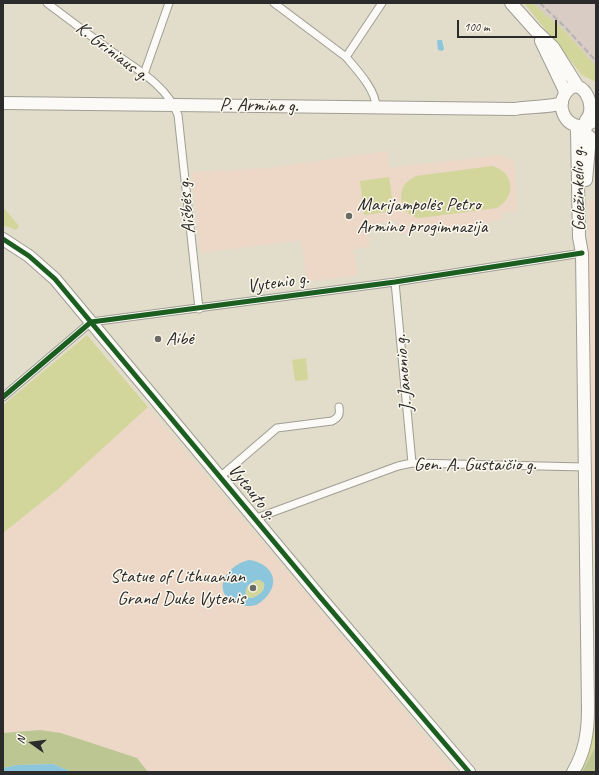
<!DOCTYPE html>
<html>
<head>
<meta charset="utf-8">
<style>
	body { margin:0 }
	#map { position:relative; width:599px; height:775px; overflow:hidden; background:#e2ddcb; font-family:Caveat,sans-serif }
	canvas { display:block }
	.frame { position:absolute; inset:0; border:4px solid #2b2b2b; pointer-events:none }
	.north { position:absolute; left:12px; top:723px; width:40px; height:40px; -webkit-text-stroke:3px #fbf7ec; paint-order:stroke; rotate:284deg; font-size:11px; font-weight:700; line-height:16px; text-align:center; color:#2b2b2b }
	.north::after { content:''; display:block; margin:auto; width:14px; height:18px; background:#2b2b2b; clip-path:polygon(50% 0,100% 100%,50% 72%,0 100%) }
	.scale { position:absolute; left:457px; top:20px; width:100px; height:18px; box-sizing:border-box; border:2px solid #2b2b2b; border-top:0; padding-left:5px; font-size:12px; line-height:14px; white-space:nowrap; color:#2b2b2b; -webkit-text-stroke:3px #fbf7ec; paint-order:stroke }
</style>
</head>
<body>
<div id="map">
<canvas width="599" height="775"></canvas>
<div class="frame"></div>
<div class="north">N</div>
<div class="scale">100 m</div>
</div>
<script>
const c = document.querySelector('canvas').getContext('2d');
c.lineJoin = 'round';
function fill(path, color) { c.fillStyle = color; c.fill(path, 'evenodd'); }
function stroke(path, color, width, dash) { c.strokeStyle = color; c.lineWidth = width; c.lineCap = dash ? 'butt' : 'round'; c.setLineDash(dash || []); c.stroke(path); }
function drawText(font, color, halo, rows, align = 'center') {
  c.font = font + ' Caveat,sans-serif'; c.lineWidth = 3; c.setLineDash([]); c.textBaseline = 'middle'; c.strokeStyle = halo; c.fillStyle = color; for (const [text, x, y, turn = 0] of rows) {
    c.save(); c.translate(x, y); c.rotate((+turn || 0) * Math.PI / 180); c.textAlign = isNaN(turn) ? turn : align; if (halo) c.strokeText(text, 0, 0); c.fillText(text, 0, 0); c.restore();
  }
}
fill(new Path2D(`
	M387,151l2,17 111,-13 14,6 3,50 -15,2 -1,7 -99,14 -4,-7 -1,-7 -29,5 2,22 -17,2 5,26 -51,7 -6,-42 -100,13 -9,-81 76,-4z
	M596,158v387h-8l1,-345 5,-1z
	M148,407l233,275 74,90h-307l-11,-14 -97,-28 -37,3v-200l54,-43z`), '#edd7c7');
fill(new Path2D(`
	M533,3h63v63l-38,-42 -9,-6z`), '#d9ccc4');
fill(new Path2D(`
	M524,3h9l16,15 9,6 38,42v16l-14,-7z
	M492,166c22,6 25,30 5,42l-77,10c-16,-1 -25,-22 -14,-35 3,-3 6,-5 10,-7z
	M389,177l5,34 -30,4 -4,-34z
	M3,207l16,19 -3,4 -13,-5z
	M87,335l61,72 -91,83 -54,43v-128z
	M306,358l2,22 -13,1 -3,-21z
	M257,580h3l4,3c2,9 -8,15 -15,15l-3,-2c-2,-9 4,-12 11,-16z
	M593,690h3v56l-14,26h-4z`), '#d2d69b');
fill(new Path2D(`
	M40,730l21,3 76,25 11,14h-76l-19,-8 -35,1 -15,3v-35z
	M596,746v26h-14z`), '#bcc693');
fill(new Path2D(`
	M438,40h4l2,9 -2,2 -4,-1 -1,-9z
	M250,560c18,3 31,18 18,35 -3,4 -8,8 -12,10 -9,3 -26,-1 -31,-10 -9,-16 10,-33 25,-35zM257,580h3l4,3c2,9 -8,15 -15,15l-3,-2c-2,-9 4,-13 11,-16z
	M53,764l19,8h-69v-4l15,-3z`), '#8cc6dc');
const minor = new Path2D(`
	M47,3c20,15 40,30 60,45 25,19 59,35 71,67l21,194
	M274,3l72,54c11,13 30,33 30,50
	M346,57l36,-54
	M144,74l25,-71
	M395,282l17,181
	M3,397l88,-75 304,-40 187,-29
	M220,477l57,-49 55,-7c7,-4 8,-6 7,-14
	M254,519l144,-53 14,-3 172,4`);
const primary = new Path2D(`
	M511,3l24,27 18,17 25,40
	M541,41l23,48 1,5
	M3,103l512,6c15,-3 32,-1 47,-6
	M585,144l1,-24c13,-13 -6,-49 -21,-26 -8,12 -1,30 14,32 6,0 12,-3 17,-6
	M586,180l4,-43
	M3,239l26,17 26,23 265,318 149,175
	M573,772c12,-20 15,-40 15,-63l-6,-456 -3,-16 -2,-107 -2,-5`);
stroke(minor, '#a09d93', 9);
stroke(primary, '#a09d93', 14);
stroke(minor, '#fbfaf7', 7);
stroke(primary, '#fbfaf7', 12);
stroke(new Path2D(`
	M540,3l25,24 31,34`), '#b2b2af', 2, [6, 3]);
stroke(new Path2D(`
	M3,239l26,17 26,23 265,318 149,175
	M3,397l88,-75 304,-40 187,-29`), '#1b5e20', 5);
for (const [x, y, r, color] of [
	[349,216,4,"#6b6963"],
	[158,339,4,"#6b6963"],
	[253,588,4,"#6b6963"]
]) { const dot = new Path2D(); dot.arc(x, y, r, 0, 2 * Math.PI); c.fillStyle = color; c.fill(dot); stroke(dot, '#fbf7ec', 1.5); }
drawText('19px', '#2b2b2b', '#fbf7ec', [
	["K. Griniaus g.",112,52,37],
	["P. Armino g.",259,106,1],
	["Geležinkelio g.",579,189,-91],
	["Aišbės g.",187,206,-96],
	["Vytenio g.",278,283,-8],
	["J. Janonio g.",404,373,-95],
	["Gen. A. Gustaičio g.",475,465],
	["Vytauto g.",252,492,51]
]);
drawText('19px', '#2b2b2b', '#fbf7ec', [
	["Marijampolės Petro",357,205],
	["Armino progimnazija",357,227],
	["Aibė",166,339],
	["Statue of Lithuanian",245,577,"right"],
	["Grand Duke Vytenis",245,599,"right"]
], 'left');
</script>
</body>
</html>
